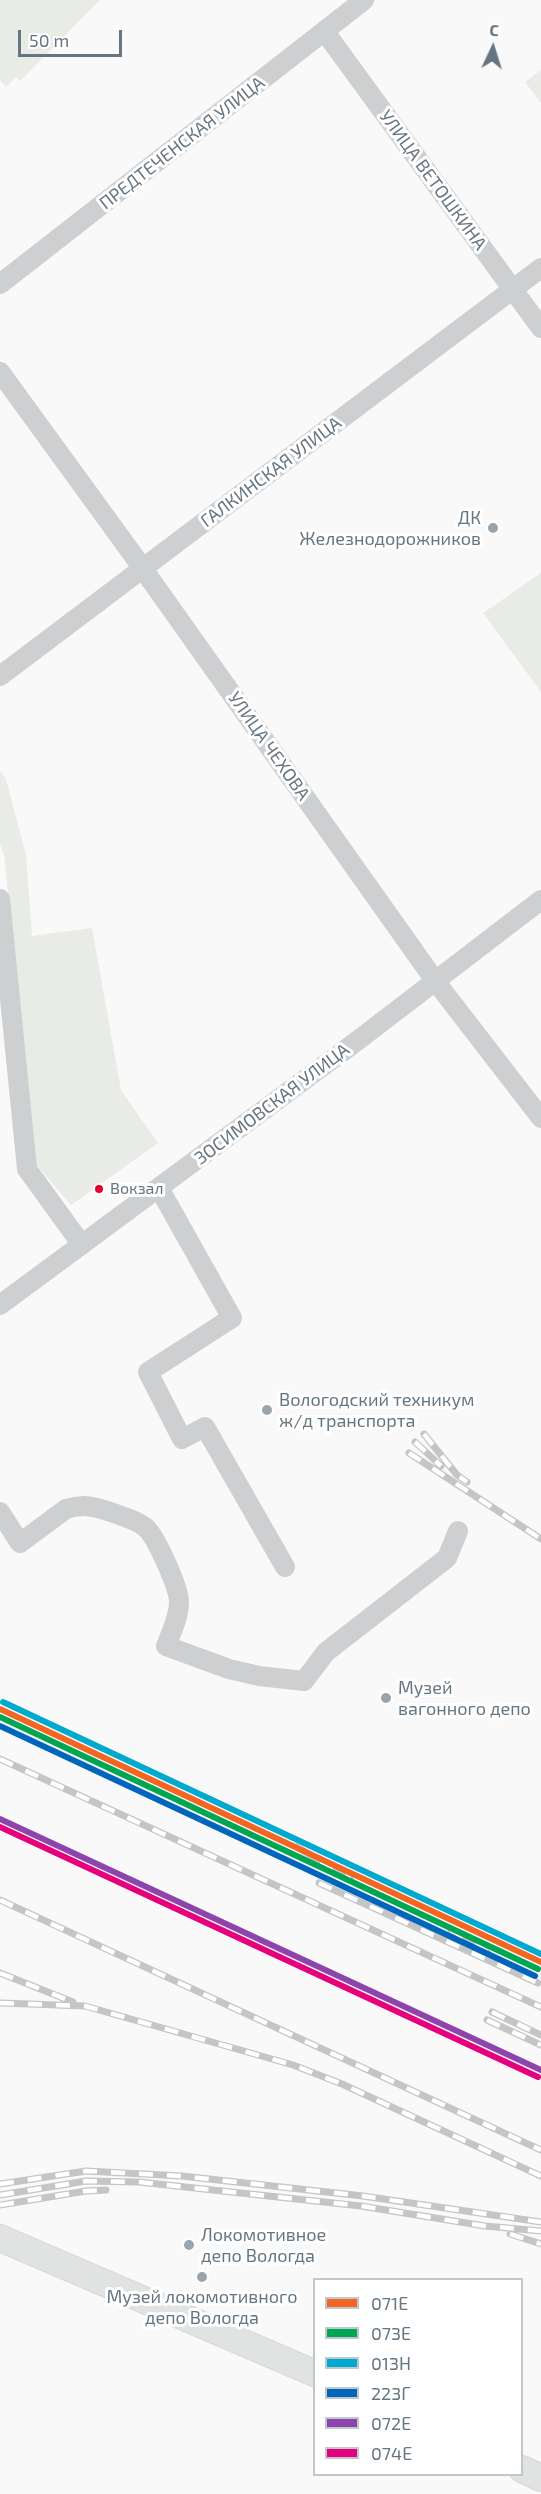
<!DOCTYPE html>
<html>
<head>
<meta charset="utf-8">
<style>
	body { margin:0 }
	#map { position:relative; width:541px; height:2494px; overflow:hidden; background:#f9f9f9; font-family:"Exo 2",sans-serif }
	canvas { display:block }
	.legend { position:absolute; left:313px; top:2278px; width:210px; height:198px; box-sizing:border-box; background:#fff; border:2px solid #c1c8cd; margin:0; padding:8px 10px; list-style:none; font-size:18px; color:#657683 }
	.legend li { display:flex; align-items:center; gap:12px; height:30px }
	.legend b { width:30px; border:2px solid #c1c8cd }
	.north { position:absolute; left:463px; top:18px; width:60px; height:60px; -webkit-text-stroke:4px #fff; paint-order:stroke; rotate:4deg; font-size:16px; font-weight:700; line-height:24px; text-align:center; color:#657683 }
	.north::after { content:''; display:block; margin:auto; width:21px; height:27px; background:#657683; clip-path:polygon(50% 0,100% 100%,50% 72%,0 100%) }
	.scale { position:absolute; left:18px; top:30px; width:104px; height:27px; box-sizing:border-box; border:3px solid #657683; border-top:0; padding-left:8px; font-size:18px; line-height:21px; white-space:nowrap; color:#657683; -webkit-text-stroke:4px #fff; paint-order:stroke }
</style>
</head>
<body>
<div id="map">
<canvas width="541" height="2494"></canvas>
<ul class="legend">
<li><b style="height:8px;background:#f26522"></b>071Е</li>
<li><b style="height:8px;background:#00a651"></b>073Е</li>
<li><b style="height:8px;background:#00a9ce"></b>013Н</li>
<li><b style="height:8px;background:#0065bd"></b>223Г</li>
<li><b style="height:8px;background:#8e44ad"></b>072Е</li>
<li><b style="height:8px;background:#e5007d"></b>074Е</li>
</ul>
<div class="north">С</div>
<div class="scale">50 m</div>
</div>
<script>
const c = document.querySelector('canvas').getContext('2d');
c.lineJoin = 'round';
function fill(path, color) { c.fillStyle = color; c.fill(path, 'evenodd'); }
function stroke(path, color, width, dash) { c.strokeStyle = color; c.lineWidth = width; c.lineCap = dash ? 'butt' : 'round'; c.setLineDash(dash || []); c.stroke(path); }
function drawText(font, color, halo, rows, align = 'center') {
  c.font = font + ' "Exo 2",sans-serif'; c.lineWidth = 6; c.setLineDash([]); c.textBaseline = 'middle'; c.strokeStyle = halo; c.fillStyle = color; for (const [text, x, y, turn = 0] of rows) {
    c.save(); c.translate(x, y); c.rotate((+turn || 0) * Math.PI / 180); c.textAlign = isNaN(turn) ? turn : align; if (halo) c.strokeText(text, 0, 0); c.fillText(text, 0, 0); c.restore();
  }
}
fill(new Path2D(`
	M0,0h100l-80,81 -4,-4 -10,10 -6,-7z
	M541,70v33l-16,-21z
	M541,573v119l-58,-79z
	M0,771l6,8 20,76 6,81 60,-8 29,162 37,53 -87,62 -36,-42 -28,-281 -3,-28 -4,-10z`), '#e8ebe6');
const major = new Path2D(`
	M0,2238l314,135
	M522,2469l19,9`);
stroke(major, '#d5d6d7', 28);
stroke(new Path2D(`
	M325,32l216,296
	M0,284l364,-284
	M0,372l131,180 305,430 105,136
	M0,676l541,-408
	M0,899l27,270 55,76
	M159,1188l73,130 -84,54 34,67 23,-12 80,140
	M0,1305l357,-264 184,-141
	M0,1512l20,31 46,-34c6,-2 12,-3 18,-3 12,0 53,14 61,21 11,9 34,61 34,75 0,15 -8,31 -13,44l63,23 30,7 45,5 22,-29 121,-94 11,-27`), '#cecfd0', 20);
stroke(major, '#e1e2e2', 26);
const rail = new Path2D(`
	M424,1434l33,41 10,7
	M415,1442l26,24
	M409,1453l132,86
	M0,1759l541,248
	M297,1847l53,32
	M319,1883l219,100
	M0,1900l541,250
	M451,1930l36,22
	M0,1973l73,29
	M0,2003l85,3 208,59 49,19 199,92
	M492,2012l49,23
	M487,2020l54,25
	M0,2184l86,-13 96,5 181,20 178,26
	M0,2195l86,-14 53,1 222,24 124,20 56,5
	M0,2205l86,-14 20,-1
	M510,2234l31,10`);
stroke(rail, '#c3c5c6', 7);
stroke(rail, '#fff', 4.5, [14]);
stroke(new Path2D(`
	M0,1709l541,253`), '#f26522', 6);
stroke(new Path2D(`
	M0,1717l538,252`), '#00a651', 6);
stroke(new Path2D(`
	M3,1702l538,252`), '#00a9ce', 6);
stroke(new Path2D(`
	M0,1726l535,250`), '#0065bd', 6);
stroke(new Path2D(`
	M0,1819l541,251`), '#8e44ad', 6);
stroke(new Path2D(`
	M0,1827l538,250`), '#e5007d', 6);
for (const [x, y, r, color] of [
	[493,528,6,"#99a4ac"],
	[99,1189,5,"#e4002b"],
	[267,1410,6,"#99a4ac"],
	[386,1698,6,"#99a4ac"],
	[189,2245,6,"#99a4ac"],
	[202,2277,6,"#99a4ac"]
]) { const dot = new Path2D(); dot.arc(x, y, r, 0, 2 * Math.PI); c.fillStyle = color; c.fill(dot); stroke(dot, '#fff', 2); }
drawText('16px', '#657683', '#fff', [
	["Вокзал",110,1189]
], 'left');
drawText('18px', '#657683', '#fff', [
	["ПРЕДТЕЧЕНСКАЯ УЛИЦА",182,143,-38],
	["УЛИЦА ВЕТОШКИНА",433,180,54],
	["ГАЛКИНСКАЯ УЛИЦА",271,472,-37],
	["УЛИЦА ЧЕХОВА",269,746,55],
	["ЗОСИМОВСКАЯ УЛИЦА",272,1104,-37]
]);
drawText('18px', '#657683', '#fff', [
	["ДК",481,518,"right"],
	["Железнодорожников",481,539,"right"],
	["Вологодский техникум",279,1400],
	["ж/д транспорта",279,1421],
	["Музей",398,1688],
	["вагонного депо",398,1709],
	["Локомотивное",201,2235],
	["депо Вологда",201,2256],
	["Музей локомотивного",202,2297,"center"],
	["депо Вологда",202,2318,"center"]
], 'left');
</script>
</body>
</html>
